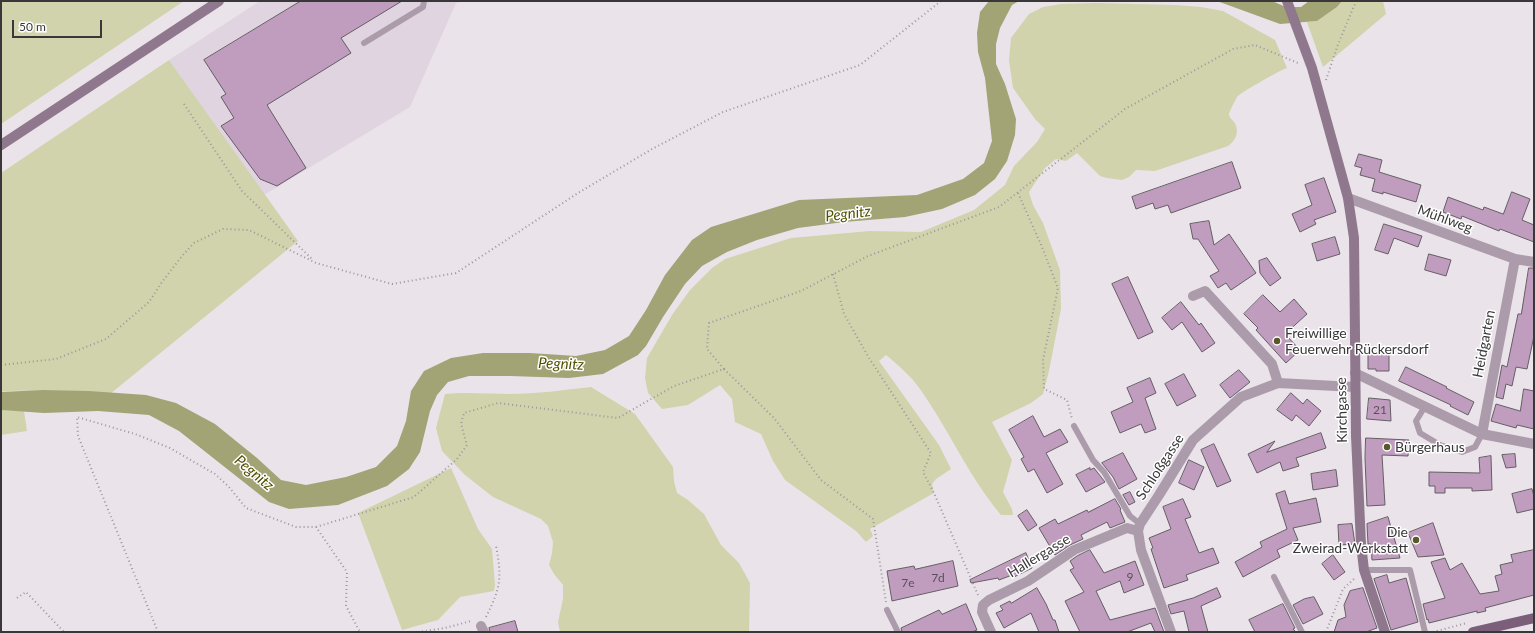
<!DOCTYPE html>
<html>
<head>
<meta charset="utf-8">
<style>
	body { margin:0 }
	#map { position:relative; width:1535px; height:633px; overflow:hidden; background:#eae3ea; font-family:Lato,sans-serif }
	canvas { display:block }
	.frame { position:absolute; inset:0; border:2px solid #393739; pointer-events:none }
	.scale { position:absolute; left:12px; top:20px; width:90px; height:18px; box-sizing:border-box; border:2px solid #393739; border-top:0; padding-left:5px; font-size:12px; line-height:14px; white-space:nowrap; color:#393739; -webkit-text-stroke:3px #fff; paint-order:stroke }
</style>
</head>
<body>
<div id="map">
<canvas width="1535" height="633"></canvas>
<div class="frame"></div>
<div class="scale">50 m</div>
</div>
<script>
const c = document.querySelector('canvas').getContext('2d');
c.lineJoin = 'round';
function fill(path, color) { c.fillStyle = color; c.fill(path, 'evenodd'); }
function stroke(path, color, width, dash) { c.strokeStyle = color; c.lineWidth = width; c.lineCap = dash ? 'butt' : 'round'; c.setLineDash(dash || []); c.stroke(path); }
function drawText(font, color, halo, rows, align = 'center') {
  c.font = font + ' Lato,sans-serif'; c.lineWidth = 3; c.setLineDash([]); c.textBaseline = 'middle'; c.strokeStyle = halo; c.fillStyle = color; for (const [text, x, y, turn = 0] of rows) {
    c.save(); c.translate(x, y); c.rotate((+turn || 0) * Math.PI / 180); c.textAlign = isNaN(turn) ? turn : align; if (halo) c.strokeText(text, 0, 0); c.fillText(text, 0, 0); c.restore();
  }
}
fill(new Path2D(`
	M260,1h205l-9,2 -46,104 -146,88 -95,-135z`), '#e0d4e0');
fill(new Path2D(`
	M1,1h183l-183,123z
	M1342,1h41l3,13 -63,53 -16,-45 10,-1 20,-14z
	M1096,3l79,2 26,2 22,4 52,29 12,28 -7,3c-9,5 -37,20 -43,26 -2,4 -7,13 -8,17 0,4 3,5 5,8 6,8 2,19 -6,24l-73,25 -19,-1 -7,7 -7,3 -15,-2 -7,-2 -23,-23 -11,8 -10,-2 -11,9 -16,24 4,13 10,18 17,47 1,39 -12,62 -6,23 -12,9 -39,19 20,38 -9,32 9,17 1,6h-12c-32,-38 -52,-85 -81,-126 -9,-13 -22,-24 -34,-34l-7,6 60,84 12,24 -15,10 -4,5 2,9 -64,36 3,7 -7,6 -10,-11 -71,-51 -12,-19 -12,-27 -26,-12 -3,-23 -12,-14 -32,20 -26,4 -14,-16 -3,-15 2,-20 25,-43 18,-25 22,-22 13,-9 66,-21 79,-7 51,1 53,-22 31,-25 9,-19 23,-24 8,-13 -10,-10 -22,-31 -4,-28 2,-22 18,-24 14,-7 18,-3z
	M169,60l129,181 -188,153c-37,-4 -73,-4 -109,-3v-218z
	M591,387l44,27 38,53 1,14 3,12 11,7 16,14 17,31 18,18 11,20 -1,49h-189l-2,-10 5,-23v-14l-9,-11 -5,-9 3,-12 1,-11 -5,-16 -7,-7 -48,-22 -28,-22 -23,-24 -6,-23 9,-34c22,-2 43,0 65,0 27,0 54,-4 81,-7z
	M1,410l23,1 3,20 -26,4z
	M451,468l27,61 14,20 3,36 -1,6 -34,6 -22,23 -36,10 -44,-117z`), '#d1d3ad');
fill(new Path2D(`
	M989,1h30l-7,4 -12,23 -4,16v20l9,20 11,35 -1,16 -8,26 -12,18 -20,16 -33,14 -37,8 -61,5 -46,6 -41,12 -30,12 -25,14 -17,18 -22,33 -17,29 -8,9 -35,19 -34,4 -59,-2h-41l-21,6 -11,13 -7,16 -10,41 -11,17 -22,17 -49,19 -49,4 -20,-7 -90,-71 -30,-16 -51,-4 -54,2 -43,-3v-18l42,-2 46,1 57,4 30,8 39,21 42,34 24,22 25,5 40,-8 30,-10 21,-21 9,-25 5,-30 13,-20 27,-13 32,-5h47l46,3 29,-6 24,-14 17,-26 19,-35 27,-35 19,-13 88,-27 118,-5 46,-16 21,-16 8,-22 -7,-63 -7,-26 -1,-19 3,-21z
	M1217,1h55l14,6h15l8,-6h33l-5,6 -20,14 -37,3z`), '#a2a476');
const building = new Path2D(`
	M301,1h101l-61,37 10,15 -84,52 39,63 -29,18 -17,-7 -39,-53 13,-8 -13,-21 5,-3 -22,-34z
	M1359,154l23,6 -3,12 42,13 -5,17 -33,-10v2l-11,-3 3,-12 -15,-4 2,-7 -7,-2z
	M1232,162l9,26 -70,25 -3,-8 -13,4 -2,-6 -17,6 -4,-12z
	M1324,178l12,34 -22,8 2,4 -16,8 -8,-18 20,-9 -7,-20z
	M1512,192l18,7 -8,21 12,5v17l-34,-13 -1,2 -37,-15 -1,3 -18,-7 5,-15 35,13 1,-3 19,7z
	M1209,221l5,24 15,-11 27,39 -25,17 -5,-7 -8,5 -8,-12 9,-5 -21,-32h-5l-3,-15z
	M1384,224l38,12 -4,11 -24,-9 -6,16 -13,-4z
	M1335,237l5,17 -23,7 -5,-17z
	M1429,254l22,6 -5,16 -21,-6z
	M1267,258l14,20 -11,8 -10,-13 -1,-12z
	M1529,268h5v68l-7,33 -11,-2 -4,19 -6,-2 -3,15 -7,-2 6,-32 5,2 11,-53h3z
	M1128,277l25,55 -15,7 -26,-55z
	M1263,295l17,17 14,-13 13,15 -22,20 15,16 -14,13 -30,-33 2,-2 -14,-14z
	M1181,302l18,23 2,-2 14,20 -13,9 -20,-30 -10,8 -10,-12z
	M1389,353v18h-13v-2h-8v-15z
	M1406,367l41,20 -1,1 28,14 -6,13 -18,-9 1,-1 -52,-24z
	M1239,370l11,12 -20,16 -10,-13z
	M1184,374l12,22 -19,10 -12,-22z
	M1150,378l6,15 -11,5 11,31 -11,4 -4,-9 -21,9 -9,-21 22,-10 -6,-14z
	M1524,389l10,2v38l-17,-4 -1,3 -25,-7 5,-17 24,7z
	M1291,393l12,11 4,-5 14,12 -12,15 -13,-11 -4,6 -15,-11z
	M1369,398l21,2 1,21 -24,-2z
	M1033,416l11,21 16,-8 8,13 -22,11 17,31 -16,9 -13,-24 -6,3 -7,-13 3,-2 -15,-27z
	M1321,433l5,15 -30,10 3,8 -16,5 -3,-9 -23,11 -9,-19 27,-13 -8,11z
	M1366,438l43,2 -1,16 -26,-1 3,50 -18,1 -2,-48z
	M1214,444l17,37 -14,6 -16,-37z
	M1123,453l14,26 -18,10 -6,-12 -11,-14z
	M1515,454l1,13 -10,1 -4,-13z
	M1491,456l1,34 -20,1v-3h-27v5h-10v-7h-6v-14l51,1 -1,-15z
	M1189,460l15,7 -10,23 -15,-7z
	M1090,468v2l4,-2 11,14 -19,10 -10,-17z
	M1336,470l2,16 -25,4 -2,-16z
	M1532,489l2,7v13l-17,4 -5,-19z
	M1285,491l4,13 27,-6 5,24 -28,6 5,12 -21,10 3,7 -37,20 -8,-15 27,-15 -2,-5 27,-13 -11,-35z
	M1130,492l5,10 -6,3 -6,-10z
	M1115,499l6,10 -1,1 5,12 -15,6 -3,-6 -26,13 2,4 -13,6 -15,10 -16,-27 16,-9 3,5 29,-14 1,2z
	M1183,499l8,18 -6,2 14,34 14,-5 6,15 -33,12 2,5 -24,8 -13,-39 2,-1 -4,-10 22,-9 -8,-22z
	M1027,510l10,15 -9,6 -10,-15z
	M1388,517l12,41 -28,2 -1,-16h-3l-1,-20z
	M1433,523l11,32 -26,2 -10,-24z
	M1352,524l3,20 -16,1 -1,-20z
	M1090,550l14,23 31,-12 9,24 -20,8 -4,-12 -24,10 14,29 45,-12 9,24h-9l-4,-9 -24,9h-47l-15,-31 19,-9 -14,-22 4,-2 -4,-7 7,-5z
	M1534,550v45l-49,13 1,3 -9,2v-2l-48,12 -1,-4 -1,1 -4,-16 22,-6 -14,-36 14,-4 5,12 12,-7 18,31 19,-3 -4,-15 7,-2 -2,-9 13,-3 -2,-7z
	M1026,553l6,15 -18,9 -2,-2 -13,5 -1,-2 -27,5 -1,-3z
	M1333,555l12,17 -11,8 -12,-16z
	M953,561l5,25 -66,15 -5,-30 27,-5 1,3z
	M1387,575l2,8 17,-5 12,44 -27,8 -17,-51z
	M1037,588l9,16 7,16h2l4,12h-20l-8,-19 -27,15 -8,-15 7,-3 -3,-4 10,-5 1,2z
	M1217,588l4,9 -20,9 7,26h-19l-5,-21 -13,3 -3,-9 25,-7z
	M1363,588l14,40 -11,4h-32l4,-12 8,-3 -2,-12 6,-14z
	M1314,597l9,17 -20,10 -10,-19 11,-6z
	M966,604l11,26 -5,2h-70l-1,-4 38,-18 3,4z
	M1283,604l12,24 -2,1 3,3h-41l-6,-12z
	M515,621l3,11h-28l-1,-4z`);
fill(building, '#c09cbe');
stroke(building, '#645f64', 1);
stroke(new Path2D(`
	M1326,80l11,-33 17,-41 3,-5
	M184,104l58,87 71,69
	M1018,193l24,54 16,41 -15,72 1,29 23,11 5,19
	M833,274l11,40 25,44 62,95 -8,19 11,21 44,102
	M1,365l55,-6 50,-20 43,-37 13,-20 20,-26 12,-13 29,-14 26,1 67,33 76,21 64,-11 122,-80 74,-44 71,-37 137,-47 81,-64
	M724,369l-17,-20 2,-26 92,-32 67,-35 131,-49 126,-98 108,-60 22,-4 43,18
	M316,527l98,-30 43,-38 10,-14 -6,-21 3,-11 34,-10 120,15 56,-32 50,-17 50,49 47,62 52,39 13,83
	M17,598l9,-6 38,40
	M486,617c15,-30 16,-39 10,-71
	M158,632l-80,-196 -1,-19 58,17 35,14 45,26 14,13 17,21 50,19h20l31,45 -1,34 14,26
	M418,632l27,-4 26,-7
	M1326,632l17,-43 12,-11
	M1433,632l34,-9`), '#9b979b', 2, [1, 3]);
stroke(new Path2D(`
	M364,43l59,-36 1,-6
	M1424,408l-8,13 4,12 20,12 22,7 13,-5 7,-13
	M1074,426l19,34 11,12 26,44 10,8
	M1364,570h46l15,62
	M1274,577l28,55
	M887,610l11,22`), '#ac9cab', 6);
stroke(new Path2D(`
	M1348,198l167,61 19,3
	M1193,296l12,-5 67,73 6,19
	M1355,373l127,61 52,10
	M1482,434l33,-175
	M481,626l3,6
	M991,632l-9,-20 1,-7 6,-5 39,-19 46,-31 53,-22 11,3
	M1171,632l-30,-82 -3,-19 2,-7 19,-29 34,-55 48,-43 37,-14 77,4`), '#ac9cab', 10);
stroke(new Path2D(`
	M1287,1l25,67 36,130 6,40 2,198 5,108 3,26 21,62
	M1,145l218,-144`), '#8f788e', 10);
stroke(new Path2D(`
	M1473,632l61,-14`), '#7a5e7a', 10);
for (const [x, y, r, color] of [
	[1277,341,4,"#575926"],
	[1387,447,4,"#575926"],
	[1416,540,4,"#575926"]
]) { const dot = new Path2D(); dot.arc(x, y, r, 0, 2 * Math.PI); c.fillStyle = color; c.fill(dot); stroke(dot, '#fff', 1.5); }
drawText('12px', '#5b505a', null, [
	["21",1380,410],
	["9",1130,577],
	["7d",938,578],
	["7e",908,583]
]);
drawText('14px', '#393739', '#fff', [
	["Mühlweg",1445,219,20],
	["Heidgarten",1484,344,-79],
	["Kirchgasse",1342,410,-91],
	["Schloßgasse",1160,467,-57],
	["Hallergasse",1039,556,-31]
]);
drawText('14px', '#393739', '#fff', [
	["Freiwillige",1285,333],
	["Feuerwehr Rückersdorf",1285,349],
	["Bürgerhaus",1395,447],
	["Die",1408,532,"right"],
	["Zweirad-Werkstatt",1408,548,"right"]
], 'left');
drawText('italic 15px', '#505100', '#fff', [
	["Pegnitz",848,214,-7],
	["Pegnitz",561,364,2],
	["Pegnitz",254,473,40]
]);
</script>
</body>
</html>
